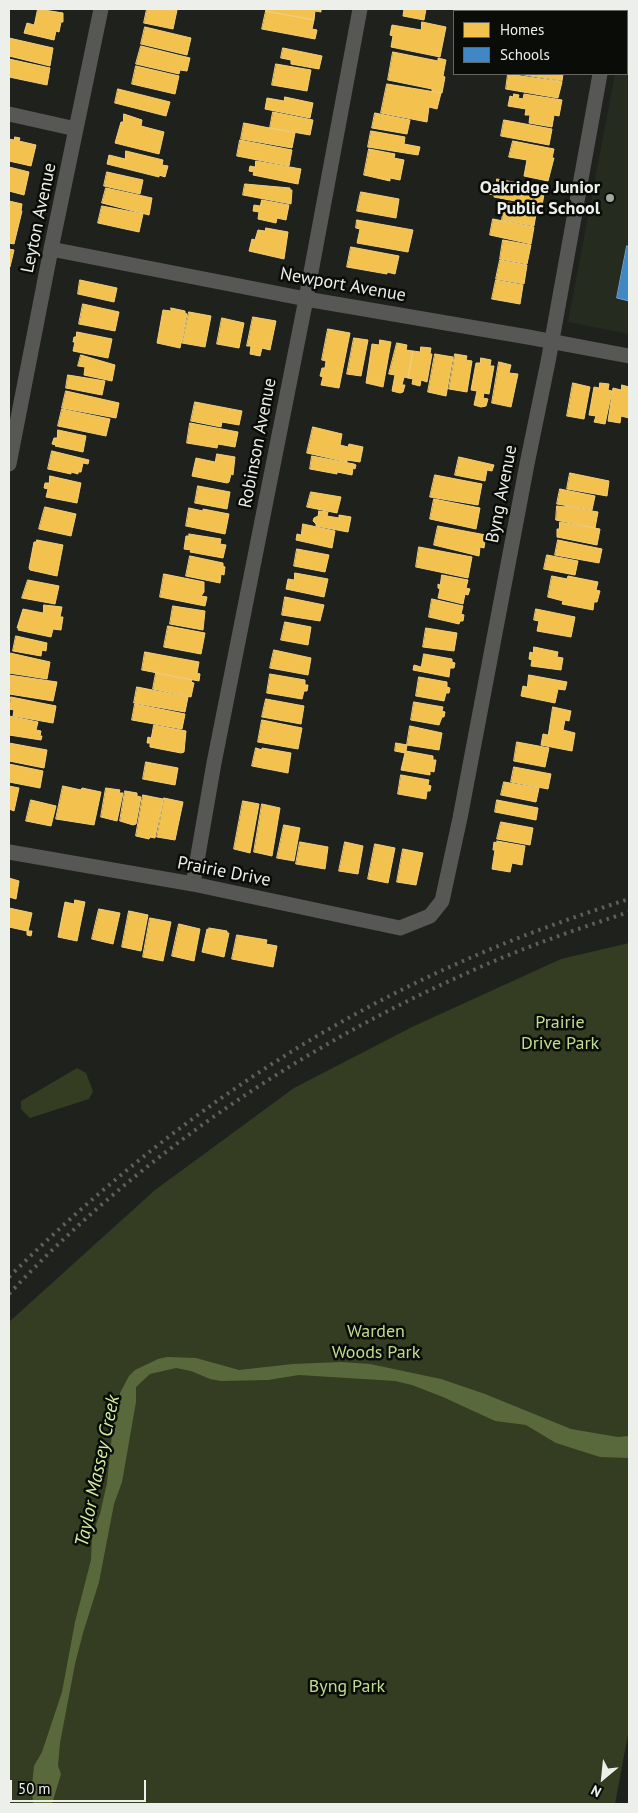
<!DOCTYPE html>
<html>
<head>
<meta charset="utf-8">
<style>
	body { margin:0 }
	#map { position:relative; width:638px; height:1813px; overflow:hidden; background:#1f211d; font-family:"PT Sans",sans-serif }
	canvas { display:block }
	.frame { position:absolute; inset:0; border:10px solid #edefea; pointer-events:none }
	.legend { position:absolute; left:453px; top:10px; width:175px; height:65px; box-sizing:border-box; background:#0a0c08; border:1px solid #656762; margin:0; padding:6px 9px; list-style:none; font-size:15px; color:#edefea }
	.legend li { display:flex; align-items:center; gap:10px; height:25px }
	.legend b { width:25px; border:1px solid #656762 }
	.north { position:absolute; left:578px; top:1753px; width:50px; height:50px; -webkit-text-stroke:4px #0a0c08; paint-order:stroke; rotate:208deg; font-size:14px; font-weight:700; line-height:20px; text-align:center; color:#edefea }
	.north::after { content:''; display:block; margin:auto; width:18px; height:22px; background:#edefea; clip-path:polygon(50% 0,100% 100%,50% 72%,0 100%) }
	.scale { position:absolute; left:10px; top:1780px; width:136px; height:22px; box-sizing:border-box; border:2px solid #edefea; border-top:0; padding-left:6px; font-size:15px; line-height:18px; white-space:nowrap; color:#edefea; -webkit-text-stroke:4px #0a0c08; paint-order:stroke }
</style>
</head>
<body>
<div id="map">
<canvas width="638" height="1813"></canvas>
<div class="frame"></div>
<ul class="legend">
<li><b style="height:14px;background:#f2c14e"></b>Homes</li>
<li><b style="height:14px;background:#3f88c5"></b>Schools</li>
</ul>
<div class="north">N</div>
<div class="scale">50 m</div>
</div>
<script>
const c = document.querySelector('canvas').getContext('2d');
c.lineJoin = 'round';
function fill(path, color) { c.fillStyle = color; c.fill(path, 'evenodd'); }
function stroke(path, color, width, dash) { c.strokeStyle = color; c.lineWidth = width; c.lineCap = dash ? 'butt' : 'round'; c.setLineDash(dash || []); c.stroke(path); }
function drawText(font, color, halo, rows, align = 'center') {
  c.font = font + ' "PT Sans",sans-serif'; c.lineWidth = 5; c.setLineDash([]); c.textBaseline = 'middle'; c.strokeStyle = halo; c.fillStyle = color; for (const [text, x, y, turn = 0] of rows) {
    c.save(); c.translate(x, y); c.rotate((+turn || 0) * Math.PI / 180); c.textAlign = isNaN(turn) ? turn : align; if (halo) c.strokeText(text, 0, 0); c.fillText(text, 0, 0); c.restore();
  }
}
fill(new Path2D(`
	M627,9h2v325l-61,-12 47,-248h12z`), '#262b1f');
fill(new Path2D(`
	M629,943v786l-14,75h-606v-482l146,-132 139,-102 118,-61 149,-68z
	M77,1068l9,5 7,18 -4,8 -59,19 -9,-9v-8z`), '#343d21');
fill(new Path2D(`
	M167,1357l29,1 43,12 54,-6 48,-2 29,2 71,15 44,15 86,35 47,8 11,-1v22l-29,-1 -44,-14 -30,-18 -31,-4 -52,-24 -31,-12 -17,-4 -96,-6 -31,5 -47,1 -11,-2 -19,-8 -15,-3 -26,6 -14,13v15l-14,80 -8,22 -15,78 -16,51 -8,31 -15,79 -2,23 3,8 -9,30h-19l-1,-18 2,-20 8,-14 20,-60 13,-70 16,-62 1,-25 8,-21 7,-31 5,-49 8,-41 9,-17 6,-6 23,-11z`), '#5a693b');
const homes = new Path2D(`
	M38,9l25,4v9h-2l-2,10 -3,-1 -2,9 -30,-7 3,-10 7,2z
	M147,9l30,1 -4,19 -29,-6z
	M266,9h55v3l-6,-1 -1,9 -48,-9z
	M402,9h24l-2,11 -21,-4 1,-7z
	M529,9h13l13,2h-26z
	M266,11l48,9 -2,9 5,1 -2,9 -53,-10z
	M422,22l24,5 -6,30 -49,-10 2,-11 -3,-1 2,-10 29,5z
	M145,27l46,11 -4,17 -46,-11z
	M9,38l44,10 -3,18 -41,-10z
	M141,46l49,12 -3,13 -7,-1 -1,4 -43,-10z
	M283,48l39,8 -3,13 -28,-5v-4l-10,-2z
	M393,52l45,9v-3l8,2 -3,16 2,1 -3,16 -10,-2v-2l-44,-9z
	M9,59l41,9 -3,17 -38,-8z
	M276,64l35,6 -4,21 -35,-6z
	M136,66l43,10 -4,18 -43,-10z
	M508,74l54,8 -4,16 -52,-9z
	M519,74h44l-1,7z
	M387,84l54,9 -4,16 -8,-2 -2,15 -46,-9z
	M118,89l52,13 -4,14 -51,-13z
	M514,94l5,1 -1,3 5,1 1,-5 38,6 -3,16 -5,-1 -2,12 -23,-4 1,-8h-5l1,-6 -18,-3 2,-10 3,1z
	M285,97l28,6 -3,15 -45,-9 2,-11 17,3z
	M273,112l40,8 -3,15 -40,-7z
	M375,113l35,7 -3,14 -35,-6z
	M124,114l18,6 -1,6 23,6 -5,22 -44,-11 6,-21h2z
	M504,120l48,9 -3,16 -48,-9z
	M244,123l51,10 -3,15 -51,-9z
	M371,131l34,6 -1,7 16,3 -2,8 -50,-8z
	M15,137l5,1 -1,3 17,4 -5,21 -22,-5v-22l5,1z
	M240,140l52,10 -3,16 -52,-10z
	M513,141l41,8 -2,9h2l-6,23 -24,-5 3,-16 -18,-3z
	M369,149l26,5 -1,4 10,2 -4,20 -10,-2v3l-26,-6z
	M126,151l37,9 -1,5 6,1 -3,11 -6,-2v2l-52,-13 2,-9 16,4z
	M256,161l45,8 -3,15 -45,-9 1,-3 -5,-1 1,-5 5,1z
	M9,167l20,5 -5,23 -15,-4z
	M107,172l36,8 -3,14 -36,-8z
	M497,179l48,9 -3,18 -48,-9v-2l-5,-1 1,-9 6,1z
	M245,184l45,4v2h2l-1,14 -48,-9z
	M106,188l46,10 -3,17 -47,-12z
	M361,192l38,7 -3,19 -39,-7z
	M262,200l27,5 -3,15 -9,-2 -1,5 -18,-4 1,-7 -6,-1 1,-6 6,1z
	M9,201l13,3 -1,7h1l-8,33 -5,-1z
	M505,202l32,6 -3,18 -32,-6z
	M102,206l41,8 -4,18 -41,-9z
	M493,219l41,8 -3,17 -41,-9z
	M357,220l56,10 -5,22 -51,-9 3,-14 -4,-1z
	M266,228l22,4 -4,27 -35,-8 3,-12 3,1 3,-10 7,1z
	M503,240l28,5 -4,19 -27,-5z
	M351,247l48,9 -4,18 -8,-2v2l-40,-7z
	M9,249l5,1 -4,17h-1z
	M500,260l27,5 -3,19 -28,-5z
	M80,280l37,8 -3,14 -36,-8z
	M496,280l27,5 -3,19 -28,-5z
	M83,304l36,8 -4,19 -36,-7z
	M171,308l14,3v2l2,1 -7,34 -23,-5 6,-33 8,1z
	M189,312l22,4 -6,31 -23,-4z
	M253,317l23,4 -6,29 -8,-2 -2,8 -10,-2 1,-8h-4z
	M222,318l22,5 -5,25 -22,-4z
	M328,329l22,4 -11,55 -18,-3 2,-8 -3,-1 2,-8h3l1,-7 -4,-1z
	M77,332l35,7 -4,19 -35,-7 2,-9h-2l1,-5h2z
	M354,338l14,2 -7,36 -14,-2z
	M380,340l11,2 -8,45 -17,-4 6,-39 7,1z
	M397,343l10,2 -1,5 7,1 -5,27 -4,-1 -2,8h3l-2,7 -3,1 -8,-2 3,-16 -6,-1z
	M421,347l10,1 -1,6h2l-5,28 -6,-2 -1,6 -8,-2 1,-5 -5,-1 5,-27 7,1z
	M435,354l18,3 -7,39 -18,-4z
	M455,354l12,2 -1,4 6,1 -5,31 -18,-3z
	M81,355l34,10 -3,16 -28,-6 1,-8 -7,-1z
	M481,358l10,2 -1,6h4l-5,28 -5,-1 -1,5 5,1 -2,7 -5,1 -7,-2 3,-14 -6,-1 5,-27h4z
	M499,362l12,3 -2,8 9,1 -7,33 -19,-4z
	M68,375l37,6 -3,14 -36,-7z
	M573,383l17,4 -6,32 -17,-3z
	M600,383l9,1 -1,6 4,1 -7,33 -11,-2 2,-6 -7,-1 5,-28 5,1z
	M622,385l7,2v31l-8,-2 -1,7 -12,-2 5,-33 8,2z
	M66,391l53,12 -3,15 -54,-10z
	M195,402l47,9 -3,14 -17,-3 -1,5 -30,-6z
	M62,409l48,10 -4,17 -48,-10z
	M190,423l48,9 -3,15 -17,-3 -1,4 -30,-5z
	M313,427l29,7 -2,11 8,2 1,-3 14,3 -3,15 -13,-2v2l-40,-9z
	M58,430l28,6 -3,16 -28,-6 1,-1 -4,-1 2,-6h3z
	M52,451l37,9 -1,4 -5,-1 -2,9h-3v2l-7,-2v2l-23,-5z
	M217,454l18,3 -2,18 -2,-1 -2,8 -2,1 -35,-7 4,-18 19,4z
	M312,456l42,8 2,1 -1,4 -2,-1 -1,7 -15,-3v2l-27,-5z
	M459,457l35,8 -2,6 -5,-1 -2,11 -30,-6z
	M570,473l39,8 -2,15 -40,-7z
	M435,475l47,9 -4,21 -48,-8z
	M50,476l31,7 -4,20 -31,-6 2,-8 -4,-1 1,-5h4z
	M198,486l32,6 -3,17 -32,-6z
	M560,489l35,7 -3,14 -35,-6z
	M311,492l30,5 -4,16 -30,-6z
	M434,499l46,9 -4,21 -46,-10z
	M557,506l8,1v-1l33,6 -3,16 -39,-8z
	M45,507l31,7 -5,22 -32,-7z
	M189,508l14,3v-2l26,5 -4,20 -39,-8z
	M319,511l9,1 -1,4 12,2v-3l12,2 -3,15 -32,-6v-2l-3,-3 1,-3 4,-2z
	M560,522l40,7 -3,16 -40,-8v-8h2z
	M303,524l32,7 -3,17 -36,-8 1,-6 4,1z
	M438,526l48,9 -2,13 -4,-1 -1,9 -45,-11z
	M189,534l32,5 -1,5 6,1 -3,13 -33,-6 1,-2 -7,-1 2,-13h3z
	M37,540l26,5 -6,31 -27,-6 -1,-2 5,-26h2z
	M558,540l44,9 -3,14 -44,-8z
	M419,547l53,10 -4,21 -52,-11z
	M297,549l32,6 -4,17 -31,-6z
	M547,555l31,6 -3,14 -31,-6z
	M190,556l33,7v3l2,1 -1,8 -3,-1 -1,9 -34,-7z
	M295,573l33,6 -4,18 -38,-8 2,-10 6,1z
	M164,574l40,8v10l-3,4 6,1 -2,9 -45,-9z
	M442,575l26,5 -2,8 4,1 -2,6 -3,-1 -2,10 -25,-6 2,-9 -2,-1v-4l2,1z
	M552,576l15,3 1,-3 30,6 -2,8 4,1 -3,11h-3l-1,8 -31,-6 1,-3 -15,-4z
	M28,580l31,6 -4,18 -33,-6z
	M285,597l39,8 -4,16 -38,-6z
	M432,599l31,7 -2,8 3,1 -1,6h-3l-1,3 -30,-7z
	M44,605l18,2 -2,10h3l-2,13 -8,-1 -2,8 -33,-7 1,-2h-2l6,-19 20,4z
	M173,606l32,5 -2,19 -33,-6z
	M536,609l39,8 -4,20 -34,-6 2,-10 -5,-1z
	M285,622l26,5 -3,18 -27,-5z
	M168,626l37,7 -4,21 -37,-7z
	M426,628l31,5 -3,18 -31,-4z
	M16,636l31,7 -1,8 -4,-1 -1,6 -28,-5z
	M534,647l24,5 -1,5 6,1 -2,12 -30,-4 1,-6 -3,-1 1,-7 3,1z
	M274,650l37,8 -3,17 -38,-7z
	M145,652l54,10 -2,11 3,1 -1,7 -57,-11z
	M10,653l40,9 -3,17 -38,-6z
	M424,654l28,5v3l3,1 -1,5h-4l-1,9 -36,-7 1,-5 7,2z
	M156,673l36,7 -1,2 3,1 -3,14 -38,-8z
	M270,674l35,6v5h3l-1,6h-3l-2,8 -35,-6z
	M9,675l48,7 -4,19 -44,-7z
	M529,675l38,7 -2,8 -7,-1 -3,14 -34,-7 2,-10 4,1z
	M419,677l28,5v5l3,1 -1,5h-3l-2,8 -28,-5z
	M137,687l51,10 -3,15 -51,-9z
	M11,697l45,9 -3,17 -40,-7 1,-6 -5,-1z
	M266,699l38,7 -3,18 -39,-7z
	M414,702l29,5 -1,4 3,1 -1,5h-2l-3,8 -28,-5z
	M135,704l50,10 -3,15 -50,-9z
	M553,707l18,4 -2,10 -4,-1 -2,10 12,3 -3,18 -31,-6 2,-11 5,1z
	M9,716l29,6 -2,8 5,1 -1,5h2l-1,4 -32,-5z
	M262,720l40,8 -4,21 -40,-7z
	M154,725l32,6 -2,21 -3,1 -31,-6v-4h-3l1,-6 3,1z
	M410,726l32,7 -3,17 -32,-5z
	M517,742l32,6 -4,19 -31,-6z
	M9,743l38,7 -3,18 -35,-7z
	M396,743l11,2 -1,6 27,5v4h3l-2,12 -4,-1v4l-29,-5 4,-17 -10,-2z
	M256,748l6,2v-2l29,5 -3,20 -36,-7z
	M146,762l32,6 -3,17 -32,-6z
	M9,764l34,7 -3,17 -31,-6z
	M514,767l37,7 -3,15 -37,-7z
	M401,775l28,5 -1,5 3,1 -1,5h-3l-1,8 -28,-5z
	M504,782l35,6 -3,14 -35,-7z
	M9,786l10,2 -5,23 -5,-2z
	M63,786l18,4 1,-2 19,4 -7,33 -38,-6z
	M106,788l14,2 -1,3h4l-6,28 -16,-4z
	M125,791l12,2v3l4,1 -5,27 -3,1 -13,-4z
	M143,795l20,4 -8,39 -5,-1 -1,2 -13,-3z
	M164,798l19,4 -8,38 -18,-3z
	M31,800l25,6 -5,20 -25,-5z
	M497,800l41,8 -2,12 -41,-8z
	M243,801l16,3 -9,49 -16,-4z
	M262,804l18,4 -8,48 -18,-4z
	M501,822l32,6 -3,17 -33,-6z
	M284,825l16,3 -6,33 -17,-3z
	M497,841l28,5 -3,19 -10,-2 -2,9 -18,-3 3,-19h-2l1,-8 3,1z
	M300,842l28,5 -3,22 -29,-5z
	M345,842l18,4 -5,28 -19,-3z
	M375,844l20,4 -7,35 -20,-4z
	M403,849l20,4 -7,32 -19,-3z
	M9,878l10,3 -3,18 -7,-2z
	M75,900l10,2 -8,39 -19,-4 7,-35 9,2z
	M9,908l23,5 -4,18h4l-1,5 -4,-1v-4l-18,-4z
	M99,909l21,4 -7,31 -21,-5z
	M129,911l19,4 -7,36 -19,-4z
	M150,918l21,4 -8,39 -20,-4z
	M179,924l21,5 -6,32 -22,-5z
	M209,928l18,3v2h2l-5,24 -22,-5 5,-23 2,1z
	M237,935l30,5 -1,4 11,2 -4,21 -41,-8z`);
fill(homes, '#f2c14e');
stroke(homes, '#f0cf7d', 1);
const schools = new Path2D(`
	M627,246l2,1v54l-12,-3z`);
fill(schools, '#3f88c5');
stroke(schools, '#73a7d0', 1);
stroke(new Path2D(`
	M611,11l1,-2
	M9,114l67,15
	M51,249l255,50 222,38 101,19
	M9,464l42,-215 50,-240
	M9,852l184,32 207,44 30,-12 12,-15 18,-83 67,-354 21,-102 52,-288
	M193,884l21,-121 92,-464 54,-290`), '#575856', 15);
stroke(new Path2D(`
	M9,1277c132,-131 283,-241 454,-316 54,-24 110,-44 166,-62
	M9,1294c126,-135 289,-246 458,-321 52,-24 107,-43 162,-61`), '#5f5f5e', 4, [2.5, 5]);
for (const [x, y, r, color] of [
	[610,198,5,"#a5a7a2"]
]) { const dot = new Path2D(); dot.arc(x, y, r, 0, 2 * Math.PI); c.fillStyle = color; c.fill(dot); stroke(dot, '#0a0c08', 2); }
drawText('bold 18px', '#edefea', '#0a0c08', [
	["Oakridge Junior",600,188],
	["Public School",600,209]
], 'right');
drawText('18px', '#edefea', '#0a0c08', [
	["Leyton Avenue",39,218,-78],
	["Newport Avenue",343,285,10],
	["Robinson Avenue",258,443,-79],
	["Byng Avenue",502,494,-79],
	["Prairie Drive",224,872,11]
]);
drawText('18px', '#c2dd8f', '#0a0c08', [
	["Prairie",560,1023],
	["Drive Park",560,1044],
	["Warden",376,1332],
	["Woods Park",376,1353],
	["Byng Park",347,1687]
]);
drawText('italic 19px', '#d3eea0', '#0a0c08', [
	["Taylor Massey Creek",98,1471,-78]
]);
</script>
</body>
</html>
